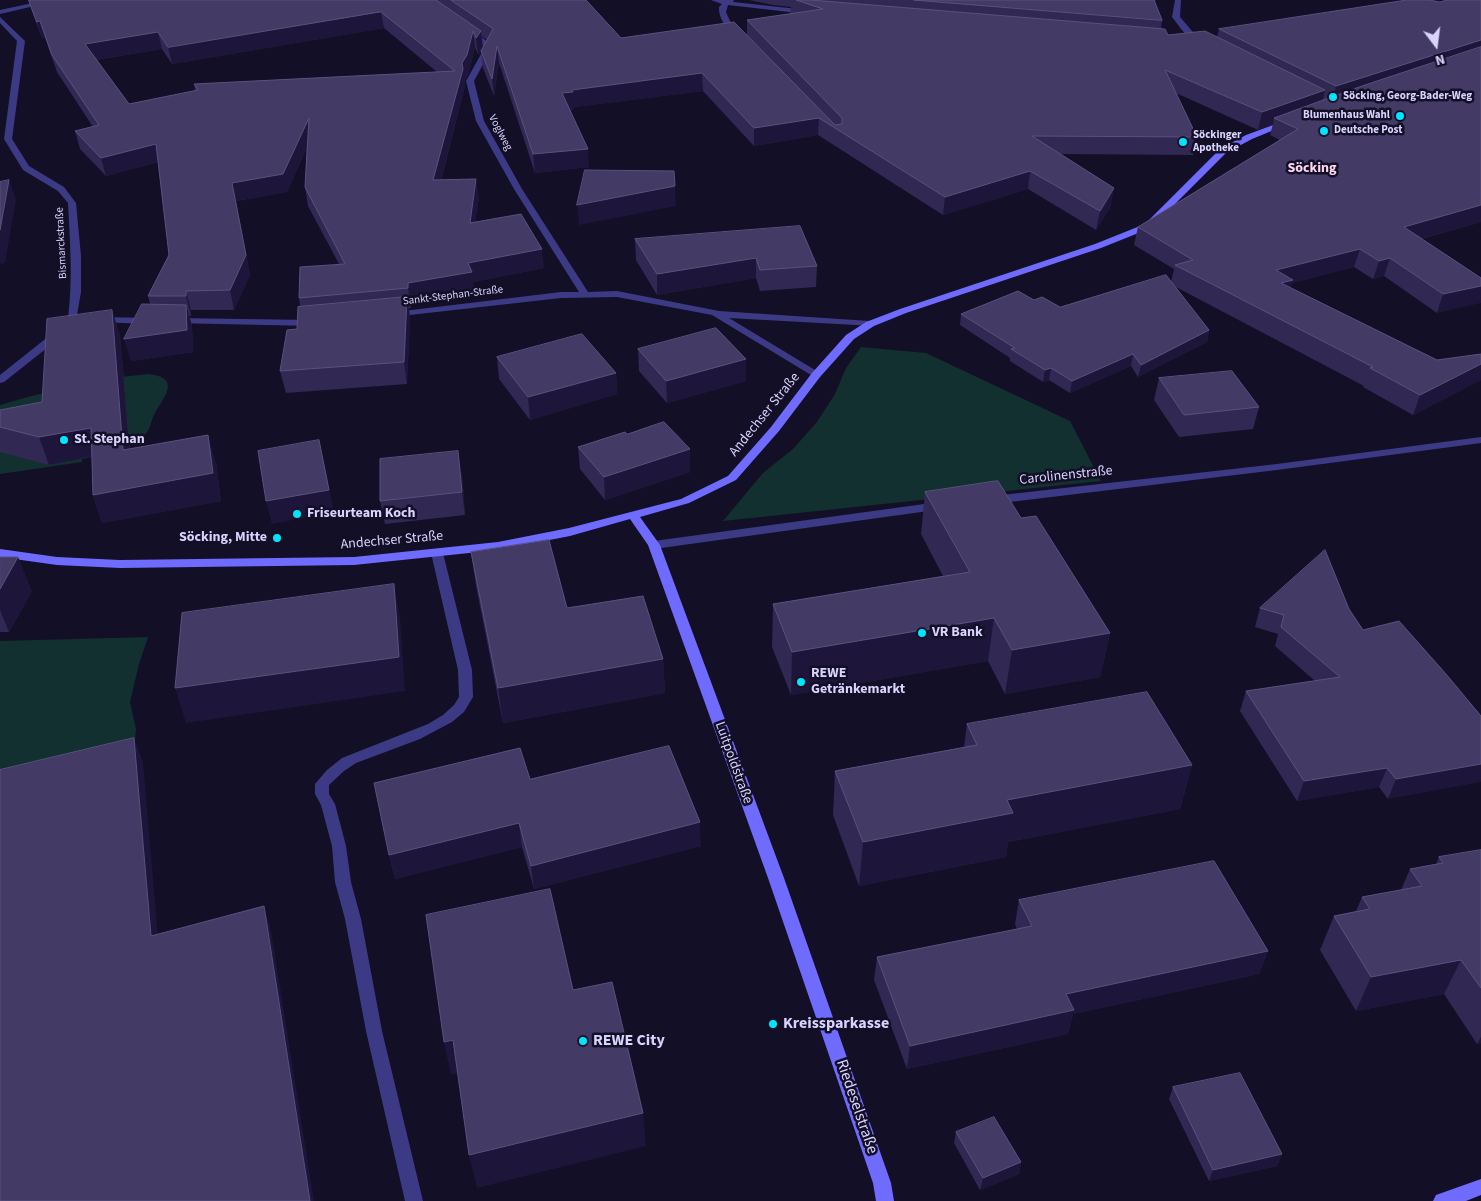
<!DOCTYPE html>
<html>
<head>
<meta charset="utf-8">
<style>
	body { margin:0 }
	#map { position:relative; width:1481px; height:1201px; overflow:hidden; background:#130f26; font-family:"Source Sans 3",sans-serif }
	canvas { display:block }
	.north { position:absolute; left:1411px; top:20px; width:50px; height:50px; -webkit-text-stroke:4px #130f26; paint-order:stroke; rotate:165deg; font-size:14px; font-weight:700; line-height:20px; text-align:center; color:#d9d4ff }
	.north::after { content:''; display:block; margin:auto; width:18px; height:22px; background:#d9d4ff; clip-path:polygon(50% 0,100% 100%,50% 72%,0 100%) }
</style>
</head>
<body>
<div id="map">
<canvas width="1481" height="1201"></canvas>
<div class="north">N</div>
</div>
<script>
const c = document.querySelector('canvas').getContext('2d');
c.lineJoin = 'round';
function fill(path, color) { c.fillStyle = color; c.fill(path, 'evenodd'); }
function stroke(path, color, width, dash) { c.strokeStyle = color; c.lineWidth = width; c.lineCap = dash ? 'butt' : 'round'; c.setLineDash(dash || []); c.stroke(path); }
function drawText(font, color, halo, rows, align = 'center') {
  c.font = font + ' "Source Sans 3",sans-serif'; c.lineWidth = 5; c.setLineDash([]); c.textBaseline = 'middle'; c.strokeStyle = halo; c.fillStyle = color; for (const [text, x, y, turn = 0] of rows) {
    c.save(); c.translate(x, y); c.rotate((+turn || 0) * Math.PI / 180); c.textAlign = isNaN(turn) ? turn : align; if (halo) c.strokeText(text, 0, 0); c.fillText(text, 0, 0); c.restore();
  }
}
fill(new Path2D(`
	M861,347l65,6 144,68 31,60 -378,40 40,-48 30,-24 24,-27 18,-28 11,-26z
	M149,374c32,4 16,22 6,39 -7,13 -2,18 -19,28 -12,7 -39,9 -54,12v9l-82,12v-69c48,-14 98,-27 149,-31z
	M148,637l-9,27 -9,38 6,27 -1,11 -6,10 -129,39v-148z`), '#12302f');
fill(new Path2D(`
	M47,0h13l-60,14v-4z
	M711,0h23l-1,2 74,8 3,2 -3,2 -79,-9 -2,7 4,9 12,14 -4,2c-9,-5 -20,-18 -19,-30l3,-3z
	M1175,0h6l-1,17 12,14 13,10v4c-14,0 -25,-18 -33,-28z
	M0,17l25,24 -13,98 17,27 35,21 12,16 5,53v36l-5,29 -19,19 -53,42 -4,1v-8l49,-39 19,-18c5,-39 2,-76 0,-115l-10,-12 -35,-21 -19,-31 13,-98 -17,-18z
	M466,30h6l21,16 -19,35 10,40 38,68 66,103 29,-1 102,20 151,10 4,1v4l-145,-8 91,55 1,2 -1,2 -4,1 -104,-63 -95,-18 -56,1 -169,19 -2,-2 5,-3 166,-20h18l-65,-103 -38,-68 -10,-40 19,-34 -19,-13z
	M100,317l50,1 5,3 -5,3 -53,-2v-4z
	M175,318l137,2 5,3 -5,3 -140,-3v-4z
	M1481,437v6l-204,27 -284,34 -6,-4 6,-4 284,-32z
	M939,502l4,1 2,3 -2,3 -289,40 -6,-4 6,-4z
	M437,549l6,4 29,117 1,27 -9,15 -12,10 -32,17 -64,24 -12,8 -15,14v9l6,10 11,42 5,36 10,37 21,112 41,170h-18l-39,-170 -21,-112 -10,-37 -3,-36 -11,-41 -6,-11v-10l12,-14 15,-12 86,-34 15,-9 11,-10 5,-8 -1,-27 -27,-117z`), '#3d3a85');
fill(new Path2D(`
	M1284,121l7,2 -39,16 -26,14 -75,75 -50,20 -195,65 -32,13 -20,13 -34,38 -41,54 -43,49 -47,23 -49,14 20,28 124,333 107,305 3,18h-18l-3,-18 -105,-305 -120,-333 -18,-26 -60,17 -72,14 -144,15 -234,3 -63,-3 -57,-8v-8l57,8 63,3 234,-3 144,-15 71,-14 112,-29 47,-23 43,-49 41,-54 34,-38 20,-13 34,-13 195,-65 50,-20 75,-75 26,-14z
	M1481,1179v16l-15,6h-33l3,-6z`), '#6f6bff');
fill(new Path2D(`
	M28,0h558l35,38 126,-3v-15l43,-6 1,-7 -18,-2 -24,-5h407l-1,2 7,18 -1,9 7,6 49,2 2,-8 221,-27 41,-2v222l-60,17 60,39 -44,35 -53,-37 -11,3 -19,-12 -62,16 -2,5 147,72 44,-6v26l-68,35 -50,-28 1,-1 -190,-100 35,44 -2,12 -69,35 -7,-11 -61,27 -21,-13 -6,2 -33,-21v-3l-50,-33 1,-11 73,-14 26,7 111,-25 3,-13 -40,-24 4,-18 142,-87 -10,-5 3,-11 -15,6 -82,-37 21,44 -4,18 -132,-1 50,52 -15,24 -68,-41 -85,26 -125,-80 -64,11 -51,-55 -129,16v2l-4,1 19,57 -54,6 -36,-110 -5,33 -11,-28 -2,-17 6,-11 -6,-4 2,12 -5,7 -3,-8 -6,25 -4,8v6l-24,94 38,17 -4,25 69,46 -71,14 1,9 -63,11v6h-2l1,10 -3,66 -121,9 -6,-22 17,-42 3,-23 -1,-8 40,-34 -31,-58 -3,-19 2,-40 -20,45 -51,9 14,74 -16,35h-43v6h-2l3,10 1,26 -62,9 19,-57 -2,-8 21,-41 -11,-93 -52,14 -26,-27 -5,-18 18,-4 -36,-55 -12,-34h-3zM384,28l53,44 -243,12 1,7 -66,13 -33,-44 66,-11 10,15z
	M635,239l182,27 -1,21 -56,4 -4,-13 -99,17 -21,-35z
	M112,310l8,26 10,113 86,14 5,38 -119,22 -9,-28 -1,-38 -43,8 -49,-13v-42l42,-8z
	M638,349l108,10v22l-79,22 -28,-32z
	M497,357l119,16 1,21 -87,26 -31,-41z
	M1159,378l100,29 -6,22 -74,8 -25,-37z
	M627,434l63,15v23l-85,28 -25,-31 -2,-22z
	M462,473l3,42 -80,9 -5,-23z
	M925,492l96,26 89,115 -10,44 -95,17 -17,-33 -197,34 -19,-48 1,-43 170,-28 -22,-42z
	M471,552l96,56 96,51 2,34 -162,30 -27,-137z
	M0,557l32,34 -23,41h-9z
	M1260,608l89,1 14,21 83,44 -58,125 -9,-12 -82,14 -57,-90 6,-20 69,-10 -40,-35 3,-12 -23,-7z
	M967,724l225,41 -12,44 -172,33 -2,15 -147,29 -26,-71 2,-44 129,-24z
	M530,779l171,67 -167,43 -12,-42 -127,32 -6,-24z
	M1481,850v193l-4,1 -33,-50 -88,17 -36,-61 14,-34 22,-5 6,-14 39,-7 9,-21 26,-5 3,-7z
	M1019,900l249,51 -9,23 -186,40 -5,20 -161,35 -33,-89 3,-23 140,-28 -2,-5z
	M1173,1087l109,67 -5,12 -68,15 -40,-82z
	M956,1132l65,30 -2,12 -39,16 -26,-47z`), '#312854');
fill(new Path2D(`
	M381,12l3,16 -212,36 -4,-17z
	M40,21l5,17h-3l-5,-16z
	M473,31l2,16 -6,25 -4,8v6l-29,112 -3,-18 29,-117z
	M481,31l2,17 -5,7 -2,-17z
	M158,32l4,17 -73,12 -4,-17z
	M1481,40v12l-149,51 4,-17z
	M497,46l2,17 -5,33 -2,-17z
	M702,73l1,18 -129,16v2l-11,2 -1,-18 10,-3z
	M1325,90l-4,17 -47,11 -1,6 -15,6 4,-18z
	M309,118l3,17 -25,57 -51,9 14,74 -16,35 -4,-20 2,-107z
	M819,118l-1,17 -64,11v-18z
	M156,144l4,18 -54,14 -5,-18z
	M588,149l1,18 -54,6 -2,-19z
	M1030,171l-2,18 -85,26 2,-18z
	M476,179l3,18 -7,45 -2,-19z
	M9,180l7,20 -11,63 -5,1v-34z
	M675,186l1,20 -97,19 -2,-20z
	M1114,188l-3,18 -15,24 4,-19z
	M1481,205v17l-83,23 6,-18z
	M542,249l2,19 -71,14 1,9 -63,11v6l-3,-20v-5l60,-20z
	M1360,249l-6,18 -62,16 -4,16 -12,3v-32z
	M756,258v20l-99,17v-21z
	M1390,258l-6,18 -11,3 6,-18z
	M1481,286v17l-44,10 6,-19z
	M186,291l5,19v6l-5,-20z
	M407,297l3,21 -3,66 -3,-22z
	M186,305l6,21 1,26 -62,9 -7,-22z
	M112,310l8,26 12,142 -9,-28z
	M1209,330l-2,12 -69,35 3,-12z
	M1133,354l-2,12 -61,27 2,-12z
	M746,359v22l-79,22 -1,-22z
	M1481,364v16l-68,35 7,-20z
	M1051,368l-2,12 -6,2 2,-12z
	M616,373l1,21 -87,26 -2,-23z
	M91,428l9,27 -51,10 -10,-28z
	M208,435l8,28 5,38 -119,22 -9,-28z
	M690,449v23l-85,28 -1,-23z
	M458,451l4,22 3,42 -3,-23z
	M324,462l10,50 -62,12 -6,-23z
	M18,557l14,34 -23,41 -9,-22v-21z
	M394,584l6,34 5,73 -219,32 -11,-35z
	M994,618l-6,43 -197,34 1,-43z
	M1110,633l-10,44 -95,17 7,-44z
	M663,659l2,34 -162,30 -5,-35z
	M134,738l9,24 17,198 -9,-24z
	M1481,764v18l-93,17 8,-20z
	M1192,765l-12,44 -172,33 -2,15 -147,29 4,-44 144,-42z
	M1387,768l-8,19 -82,14 7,-20z
	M700,822l1,24 -167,43 -3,-23z
	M519,823l3,24 -127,32 -6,-24z
	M264,906l7,24 43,271h-4z
	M1268,951l-9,23 -186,40 -5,20 -161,35 3,-23 156,-52z
	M1461,960l-17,34 -88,17 15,-34z
	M1481,1037v6l-4,1z
	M453,1040l7,33 -9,2 -7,-33z
	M643,1113l3,33 -169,42 -8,-33z
	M1282,1154l-5,12 -68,15 4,-11z
	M1021,1162l-2,12 -39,16 3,-12z`), '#1d163a');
const building = new Path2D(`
	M29,0h407l45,31 -5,7 -3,-7 -6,24 -5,8 1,6 -30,111 43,-1 -6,44 51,-9 21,35 -74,14 4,9 -64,11v5l-109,10 1,-31 45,-3 -40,-77 4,-69 -26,56 -51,9 14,72 -16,35 -44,1v5h-38l21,-41 -13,-111 -55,14 -26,-27 24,-6 -47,-70 -12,-34 -3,1zM381,12l74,59 -261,13 4,6 -69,14 -44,-60 73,-12 10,15z
	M451,0h135l35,38 113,-16 101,103 7,-1v-6l-95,-98 76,-11 -27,-9h15l354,29 3,6 37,-4 120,59 -63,22 -97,-42 32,67 -165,-1 82,52 -14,23 -70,-40 -85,26 -126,-79 -65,10 -52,-55 -130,17 1,2 -11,1 26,56 -55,5 -36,-108 -5,33 -11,-28 12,-22z
	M914,0h240l8,20z
	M1407,0h22l11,2 7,-2h34v40l-145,46 -117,-57z
	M1481,47v158l-77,22 77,51v8l-38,8 -53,-36 -11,3 -19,-12 -84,21 17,10 -12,3 156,77 44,-6v10l-61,31 -50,-27 3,-1 -198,-102 18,-5 -55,-33 160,-98 -24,-11 85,-31z
	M585,170l89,1 1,15 -98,19z
	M9,180l-9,50v-48z
	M800,226l17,40 -57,4 -4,-12 -99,16 -22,-35z
	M1166,275l43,55 -68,35 -8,-11 -61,27 -21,-13 -6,2 -34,-21 4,-1 -54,-34 57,-23 16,9 8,-3 18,10z
	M407,297l-3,65 -124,9 7,-41 10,-1 1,-22z
	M142,304l44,1 1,25 -63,9z
	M112,310l11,140 85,-15 5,38 -120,22 -2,-67 -52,9 -39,-10v-17l42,-8 5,-83z
	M716,328l30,31 -80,22 -28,-32z
	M582,334l34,39 -88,24 -31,-40z
	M1232,371l27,36 -75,8 -25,-37z
	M664,422l26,27 -86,28 -26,-30 47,-15 2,2z
	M319,440l10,50 -63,11 -8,-50z
	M458,451l4,41 -82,9v-42z
	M998,481l23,37 15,-2 74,117 -98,17 -18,-32 -202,34 -19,-48 197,-32 -45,-80z
	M549,540l18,68 76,-12 20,63 -165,29 -27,-136z
	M1325,550l24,59 14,21 36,-9 47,53 35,42v48l-85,15 -9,-11 -83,13 -58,-90 94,-14 -59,-50 3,-12 -24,-7z
	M0,557h18l-18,32z
	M394,584l5,73 -224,31 7,-75z
	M1147,692l45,73 -185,35 6,13 -150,29 -28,-71 142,-26 -10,-21z
	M134,738l17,198 113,-30 46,295h-310v-431z
	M669,746l31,76 -169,44 -12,-43 -130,32 -15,-72 146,-35 10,31z
	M1481,850v138l-20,-28 -90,17 -37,-61 36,-7 -8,-12 60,-11 -12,-17 33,-6 -4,-6z
	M1214,861l54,90 -202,43 8,16 -164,36 -33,-89 155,-31 -13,-26z
	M550,889l23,101 39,-8 31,131 -174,42 -16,-115 -9,2 -18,-127z
	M1240,1073l42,81 -69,16 -40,-83z
	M994,1117l27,45 -38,16 -27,-46z`);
fill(building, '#433a66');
stroke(building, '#5a527e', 1);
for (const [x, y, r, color] of [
	[1333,97,5,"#00e5ff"],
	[1400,116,5,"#00e5ff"],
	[1324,131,5,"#00e5ff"],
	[1183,142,5,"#00e5ff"],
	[64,440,5,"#00e5ff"],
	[297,514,5,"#00e5ff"],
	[277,538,5,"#00e5ff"],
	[922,633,5,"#00e5ff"],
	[801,682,5,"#00e5ff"],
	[773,1024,5,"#00e5ff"],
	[583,1041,5,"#00e5ff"]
]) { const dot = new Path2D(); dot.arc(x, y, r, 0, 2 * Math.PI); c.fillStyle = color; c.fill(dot); stroke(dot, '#130f26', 2); }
drawText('bold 11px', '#d9d4ff', '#130f26', [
	["Söcking, Georg-Bader-Weg",1343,97],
	["Blumenhaus Wahl",1390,116,"right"],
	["Deutsche Post",1334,131],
	["Söckinger",1193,136],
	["Apotheke",1193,149]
], 'left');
drawText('11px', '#d9d4ff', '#130f26', [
	["Voglweg",500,133,62],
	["Bismarckstraße",62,243,-93],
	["Sankt-Stephan-Straße",453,296,-7]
]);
drawText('bold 14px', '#ffd6f0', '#130f26', [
	["Söcking",1312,169]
]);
drawText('14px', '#d9d4ff', '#130f26', [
	["Andechser Straße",765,415,-51],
	["Carolinenstraße",1066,476,-6],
	["Andechser Straße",392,541,-5],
	["Luitpoldstraße",733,763,70]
]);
drawText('bold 14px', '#d9d4ff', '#130f26', [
	["St. Stephan",74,440],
	["Friseurteam Koch",307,514],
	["Söcking, Mitte",267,538,"right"],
	["VR Bank",932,633],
	["REWE",811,674],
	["Getränkemarkt",811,690]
], 'left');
drawText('bold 16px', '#d9d4ff', '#130f26', [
	["Kreissparkasse",783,1024],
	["REWE City",593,1041]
], 'left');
drawText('16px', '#d9d4ff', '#130f26', [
	["Riedeselstraße",856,1107,71]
]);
</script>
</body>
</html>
